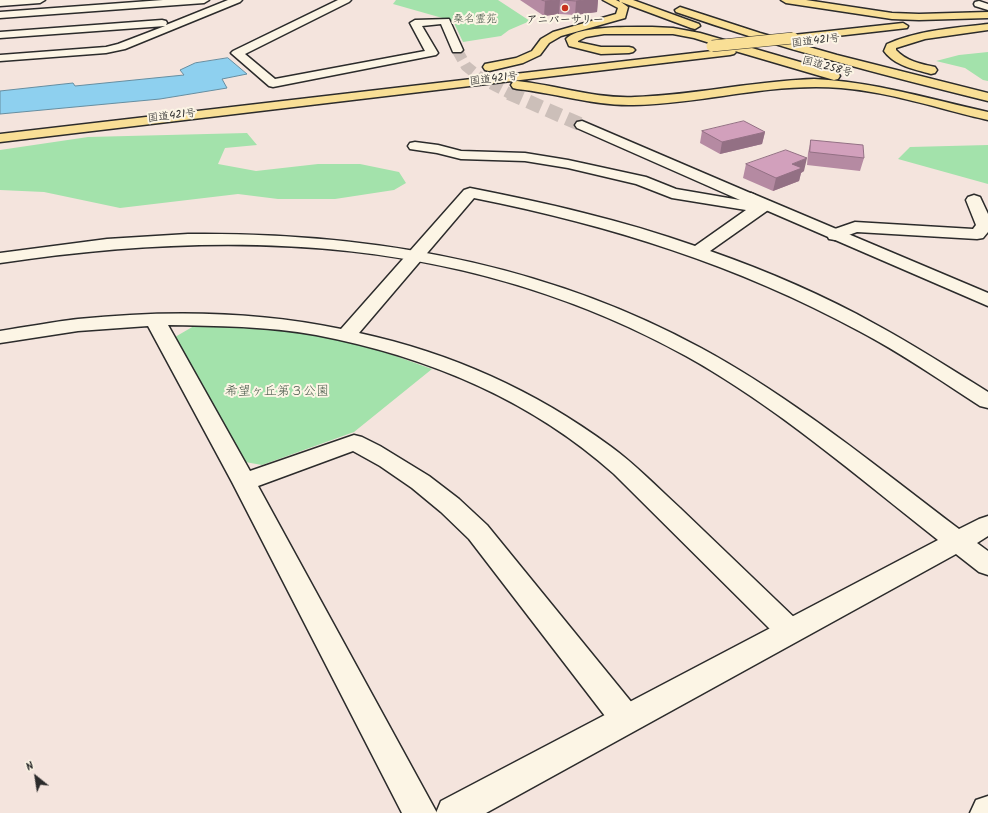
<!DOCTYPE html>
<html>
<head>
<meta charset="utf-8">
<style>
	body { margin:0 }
	#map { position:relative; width:988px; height:813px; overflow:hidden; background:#f4e4dd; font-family:Kalam,sans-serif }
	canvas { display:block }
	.north { position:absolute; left:16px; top:757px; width:40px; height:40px; -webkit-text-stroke:3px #fcf5e5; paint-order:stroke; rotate:330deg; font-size:11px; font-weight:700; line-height:16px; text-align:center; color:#2b2b2b }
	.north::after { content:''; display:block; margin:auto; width:14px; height:18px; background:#2b2b2b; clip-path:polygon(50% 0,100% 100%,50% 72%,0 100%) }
</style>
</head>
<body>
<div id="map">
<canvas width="988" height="813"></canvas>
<div class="north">N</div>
</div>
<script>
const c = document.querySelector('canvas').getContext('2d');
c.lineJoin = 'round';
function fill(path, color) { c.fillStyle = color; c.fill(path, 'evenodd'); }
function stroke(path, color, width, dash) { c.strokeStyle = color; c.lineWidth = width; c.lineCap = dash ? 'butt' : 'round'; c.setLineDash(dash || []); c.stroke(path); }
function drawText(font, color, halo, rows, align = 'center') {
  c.font = font + ' Kalam,"Klee One",sans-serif'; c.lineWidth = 4; c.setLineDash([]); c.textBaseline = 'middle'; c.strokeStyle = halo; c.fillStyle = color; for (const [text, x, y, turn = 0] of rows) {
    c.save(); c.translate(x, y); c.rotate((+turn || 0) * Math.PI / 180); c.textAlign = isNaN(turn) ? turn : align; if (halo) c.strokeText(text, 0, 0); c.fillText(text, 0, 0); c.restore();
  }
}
fill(new Path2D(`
	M396,0h102l32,21 -21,9 -8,6 -38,6 -10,-21 -60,-17z
	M988,52v29l-5,-1 -18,-12 -29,-7 23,-6z
	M247,133l10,12 -32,3 -7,16 38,7 62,-7h42l39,8 7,11 -12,7 -59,9h-57l-40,-5 -118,14 -76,-16 -44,-2v-40l88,-13z
	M988,145v39l-90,-25 12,-12z
	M194,326c51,1 102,4 151,15 30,7 59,18 87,28l-78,63 -92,33 -17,-3 -70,-125z`), '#a3e2ab');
const water = new Path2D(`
	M228,58l19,16 -25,5 5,9 -67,11 -160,15v-23l73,-8 2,3 109,-11 -4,-5 15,-7z`);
fill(water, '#8ed0ef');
stroke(water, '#668ea1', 1);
stroke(new Path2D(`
	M457,50l9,16 16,13 29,15`), '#ccbfb9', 11, [11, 5.5]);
stroke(new Path2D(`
	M509,93l73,32`), '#ccbfb9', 14, [14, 7]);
const street = new Path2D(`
	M163,0h46l-5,3 -204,15v-6z
	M228,0h14l-2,2 -115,47 -19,4 -106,8v-6l106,-8 12,-3 47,-18 -165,12v-6l162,-12 4,1 1,2 -1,2z
	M338,0h13l-2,2 -104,52 30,25 150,-28 -15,-28 5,-3 34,-1 14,31 -2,2h-8l-12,-28 -19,2 16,27 -2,2 -163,32 -4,-1 -38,-33 2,-2z
	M979,1l9,3v6l-13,-4 -1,-2 1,-2z
	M582,121l173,74 2,3 -5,4c7,1 12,-2 19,0l2,3 -2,3 -61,43c57,20 113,44 165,73 39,21 76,45 113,68v16l-8,-2c-40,-26 -79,-53 -121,-75 -122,-66 -249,-106 -385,-133l-115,135c92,20 175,57 251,113 25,18 47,41 70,62 40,38 80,77 120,115l4,8 -4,8 -10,4 -10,-4 -166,-165c-84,-75 -188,-118 -298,-139 -49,-9 -99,-9 -148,-10l82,146 104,-36 8,2 18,9 49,30 30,23 28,26 150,184 5,10 -5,10 -11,4 -11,-4 -146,-190 -28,-27 -29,-24 -32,-22 -27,-15 -95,35 179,327h-35l-170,-331 -84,-156 -70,5 -78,12v-12c26,-4 52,-9 78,-12 87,-9 178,-8 263,10l123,-139 6,-2c76,15 152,32 225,58l51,-36 -74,-12 -36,-14 -68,-16 -43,-7 -64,-2 -24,-6 -27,-4 -2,-3 2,-3 5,-1 23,3 23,6 64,2 43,7 78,17 30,12 64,11 -163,-72 -2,-3 2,-3z
	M974,195l6,2 8,17v18l-5,6 -6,1 -120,-7 -22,8 -6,-1 -2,-4 2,-4 26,-9 118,7 3,-4 -10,-25 2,-3z
	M988,796v17h-18l6,-13z`);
const secondary = new Path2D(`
	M0,0h45l-5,3 -40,3z
	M751,193l237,100v13l-243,-105 -2,-3 2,-3z
	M188,234c179,-2 355,28 513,114 92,50 175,118 258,181l20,-10 9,-3v20l-11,7 11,8v24l-9,-3 -23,-18 -470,259h-50l5,-12 497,-261c-80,-63 -162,-134 -252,-184 -216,-119 -447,-129 -686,-93v-10l107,-14z`);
const highway = new Path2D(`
	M603,0h13l4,2 -1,-2h14l66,24 1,2 -5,3 -4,-1 -70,-26 7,5 -3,11 -64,18 -12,7 -9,12 -17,8 -34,8 -4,-1 -2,-3 2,-3 31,-6 16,-7 9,-12 12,-7 63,-18 2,-6z
	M781,0h25l86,13 27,1 69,-2v6l-69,2 -27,-1 -106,-16z
	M680,7l80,26 77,22 151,38v8c-105,-26 -209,-53 -312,-89l-1,-2z
	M903,23l5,3 -1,2 -114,13 -6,-3 6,-3z
	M988,24v6l-63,9 -29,9v2c10,11 25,14 39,17l2,3 -2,3 -4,1c-17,-5 -36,-8 -47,-23l3,-7c32,-14 67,-16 101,-20z
	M652,27l21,1 27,5 138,40 2,3 -2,3 -4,1 -99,-29 1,1 -2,2 -4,1 -730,87v-8l729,-85 -35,-11 -21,-4h-69l-18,3 -8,4v1l23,5h28l4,1 2,2 -2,2 -4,1 -28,1 -32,-8 -3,-7c11,-14 68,-12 86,-12z
	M814,79c61,3 115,20 174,33v8c-49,-11 -97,-28 -147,-32 -70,-6 -138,16 -208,17 -39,1 -77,-12 -116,-16l-4,-1 -2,-3 2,-3 4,-1c39,4 78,18 118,16 60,-2 119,-16 179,-18z`);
stroke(street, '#2b2b2b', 3);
stroke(secondary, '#2b2b2b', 3);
stroke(highway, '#2b2b2b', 3);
fill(street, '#fcf5e5');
fill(secondary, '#fcf5e5');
fill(highway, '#f9df96');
const highwayBridge = new Path2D(`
	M712,46l81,-8`);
stroke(highwayBridge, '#2b2b2b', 12, []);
stroke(highwayBridge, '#f9df96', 11);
fill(new Path2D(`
	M520,0h78l-1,12 -22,3 -16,-1 -15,2z
	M702,131l63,1 -3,12 -42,10 -20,-11z
	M811,140l53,18 -4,13 -53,-6 1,-12z
	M746,164l58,7 -3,2 -2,8 -26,10 -30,-13z`), '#b58aa2');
fill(new Path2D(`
	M557,0h3l-1,14 -15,2 1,-15z
	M584,0h14l-1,12 -22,3 1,-14z
	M765,132l-3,12 -42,10 2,-12z
	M807,158l-3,13 -3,2 -2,8 -26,10 3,-13 16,-14z`), '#937084');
const building = new Path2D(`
	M542,0h15l-12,1z
	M564,0h20l-8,1z
	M744,121l21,11 -43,10 -20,-11z
	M811,140l52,5 1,13 -54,-6z
	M786,150l21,8 -15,6 10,4 -26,10 -30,-14z`);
fill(building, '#d2a0bc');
stroke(building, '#937084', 1);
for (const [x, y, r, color] of [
	[565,8,4,"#c8321e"]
]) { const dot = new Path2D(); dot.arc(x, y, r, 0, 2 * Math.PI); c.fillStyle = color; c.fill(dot); stroke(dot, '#fcf5e5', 1.5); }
drawText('11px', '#49594b', '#fcf5e5', [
	["桑名霊苑",475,20]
]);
drawText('bold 11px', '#2b2b2b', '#fcf5e5', [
	["アニバーサリー",565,21]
]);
drawText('11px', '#2b2b2b', '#fcf5e5', [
	["国道421号",816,42,-7],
	["国道258号",827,68,15],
	["国道421号",494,80,-7],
	["国道421号",172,117,-7]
]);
drawText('13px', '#49594b', '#fcf5e5', [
	["希望ヶ丘第３公園",277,393]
]);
</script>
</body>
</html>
